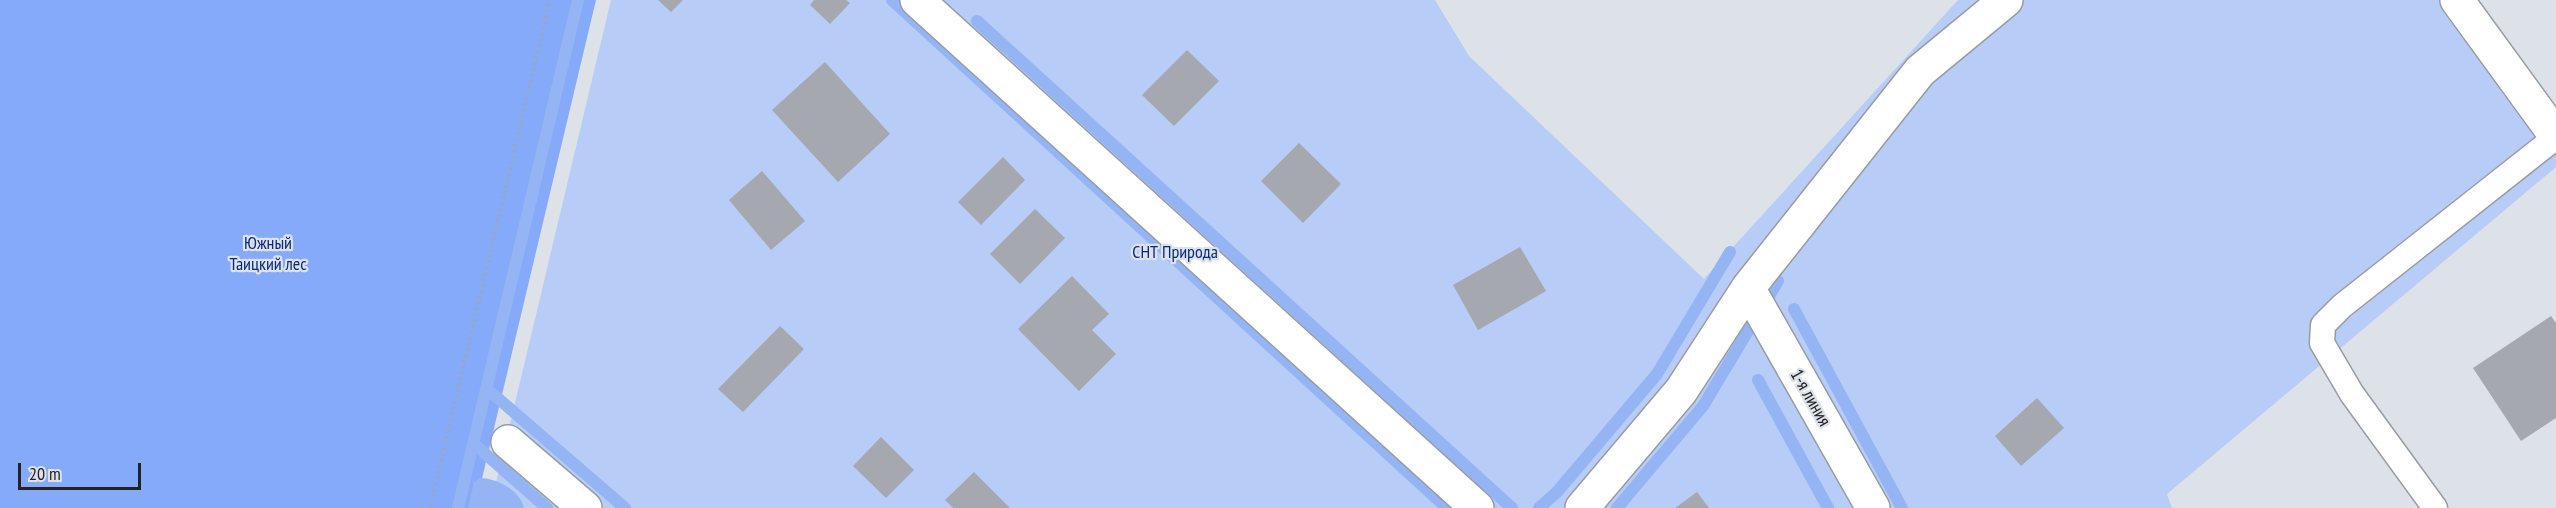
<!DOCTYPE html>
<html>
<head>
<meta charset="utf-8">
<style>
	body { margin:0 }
	#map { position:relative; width:2556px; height:508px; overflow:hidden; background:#dde1e8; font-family:"PT Sans Narrow",sans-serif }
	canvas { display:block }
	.scale { position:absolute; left:18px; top:463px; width:123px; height:27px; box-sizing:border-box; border:3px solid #212325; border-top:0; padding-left:8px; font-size:18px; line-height:21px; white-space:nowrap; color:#212325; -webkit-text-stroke:4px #dde1e8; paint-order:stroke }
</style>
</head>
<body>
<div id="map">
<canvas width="2556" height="508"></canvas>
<div class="scale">20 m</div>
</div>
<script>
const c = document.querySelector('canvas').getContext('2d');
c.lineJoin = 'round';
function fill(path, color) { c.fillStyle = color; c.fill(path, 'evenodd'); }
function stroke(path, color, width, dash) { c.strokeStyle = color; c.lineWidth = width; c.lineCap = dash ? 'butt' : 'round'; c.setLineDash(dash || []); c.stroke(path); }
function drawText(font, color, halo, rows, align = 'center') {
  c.font = font + ' "PT Sans Narrow",sans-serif'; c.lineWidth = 4.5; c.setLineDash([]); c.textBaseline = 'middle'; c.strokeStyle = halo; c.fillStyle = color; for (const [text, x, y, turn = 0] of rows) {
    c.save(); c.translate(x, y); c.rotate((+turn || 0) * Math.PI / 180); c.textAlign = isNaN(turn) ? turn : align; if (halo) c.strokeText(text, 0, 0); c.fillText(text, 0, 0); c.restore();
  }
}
fill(new Path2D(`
	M611,0h824l34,56 235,223 254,-279h512l86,127v40l-389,327 5,14h-1682z`), '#b7ccf6');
fill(new Path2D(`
	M0,0h596l-121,508h-475z`), '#84aaf9');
fill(new Path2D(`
	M480,478c16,0 40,12 44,30h-56l6,-26z`), '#94b4f3');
stroke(new Path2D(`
	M892,0l555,508
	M977,21l535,487
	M1794,309l108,199
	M1758,380l70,128
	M486,388l139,120
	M473,443l74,65
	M458,508l120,-508
	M1539,508l18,-16 100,-118 73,-122
	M1617,508l86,-102 75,-125`), '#94b4f3', 12);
fill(new Path2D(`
	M658,0h25l-12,12z
	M814,0h32l4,3 -20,21 -20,-19z
	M1187,50l32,31 -45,45 -32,-31z
	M825,62l65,72 -52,48 -66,-72z
	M1299,143l42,41 -38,39 -42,-42z
	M1003,157l22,23 -44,45 -23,-23z
	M762,171l43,50 -34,29 -42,-50z
	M1035,209l30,29 -45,46 -30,-30z
	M1520,247l26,44 -68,39 -25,-45z
	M1072,276l37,38 -17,16 24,24 -37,37 -61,-62z
	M2551,316l5,7v95l-35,23 -48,-73z
	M780,326l24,23 -61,63 -25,-23z
	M2037,398l27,30 -43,38 -26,-30z
	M881,437l33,33 -28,28 -33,-32z
	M974,472l36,36h-57l-8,-8z
	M1697,492l12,16h-34z`), '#a5a8af');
const service = new Path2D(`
	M2435,508l-83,-114 -30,-51 1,-18 19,-19 214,-169`);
const minor = new Path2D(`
	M917,0l560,508
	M2457,0l99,136
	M1748,288l125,220
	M508,442l77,66
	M1582,508l99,-117 67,-103 172,-217 86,-71`);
stroke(service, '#989ca3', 27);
stroke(minor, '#989ca3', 36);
stroke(new Path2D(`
	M430,508l120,-508`), '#a3a6ab', 4, [1.5, 4.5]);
stroke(service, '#fff', 24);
stroke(minor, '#fff', 33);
drawText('18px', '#082a81', '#dde1e8', [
	["Южный",268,244],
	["Таицкий лес",268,265],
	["СНТ Природа",1175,253]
]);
drawText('18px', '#212325', '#dde1e8', [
	["1-я линия",1810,398,60]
]);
</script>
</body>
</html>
